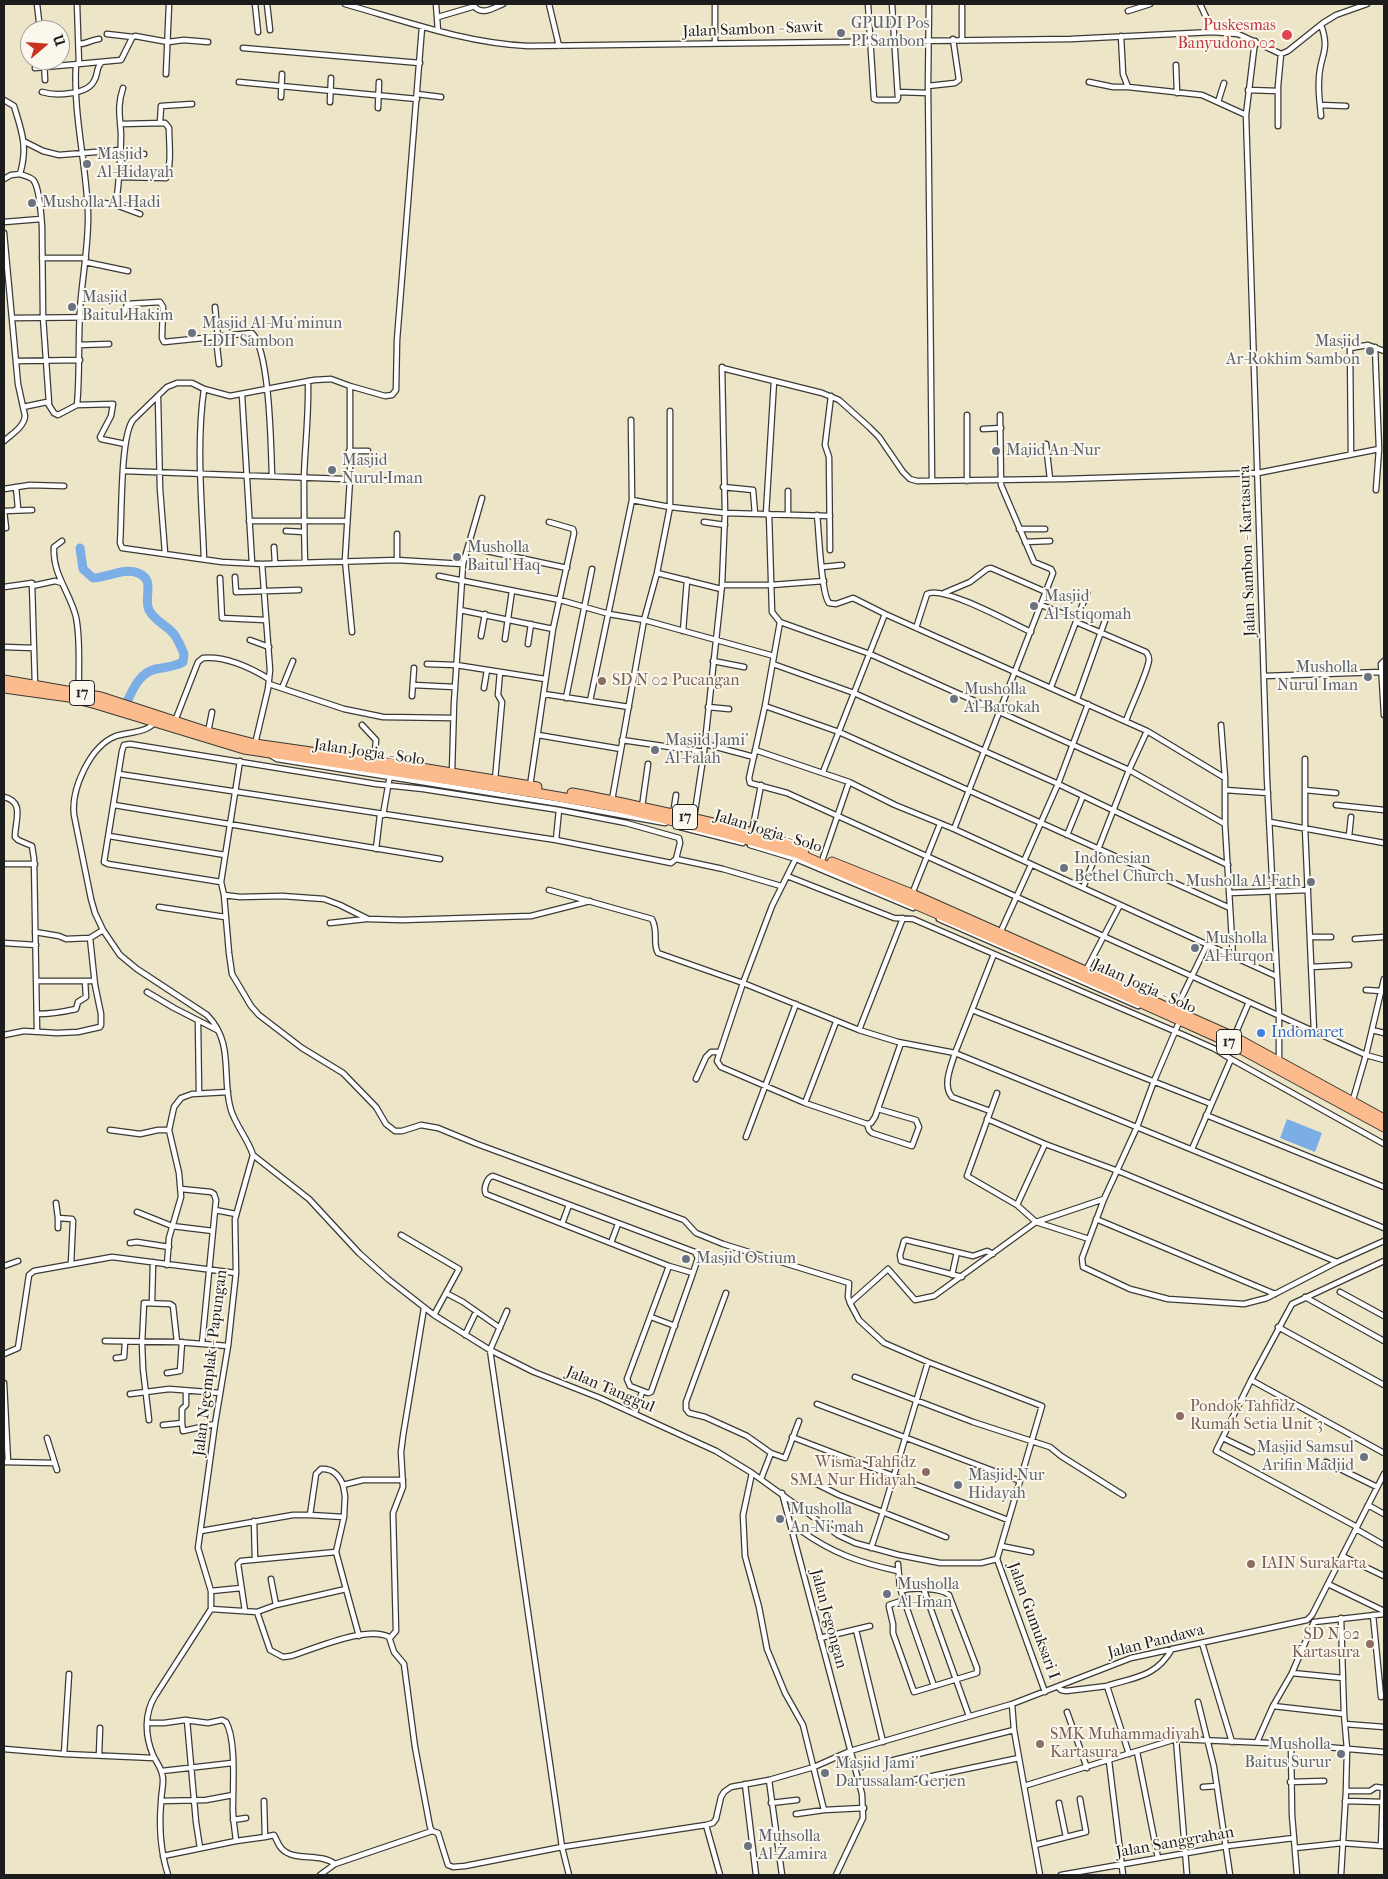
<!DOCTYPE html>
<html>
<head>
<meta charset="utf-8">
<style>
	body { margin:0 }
	#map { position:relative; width:1388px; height:1879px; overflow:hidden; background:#ede5c7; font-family:"IM FELL French Canon",serif }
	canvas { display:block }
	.frame { position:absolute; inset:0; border:5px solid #1c1c1c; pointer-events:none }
	.north { position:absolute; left:20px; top:20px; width:50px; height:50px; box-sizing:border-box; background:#fbf7ec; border:1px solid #a29f99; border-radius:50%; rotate:72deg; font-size:14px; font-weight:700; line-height:20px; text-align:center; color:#1c1c1c }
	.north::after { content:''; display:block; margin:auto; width:18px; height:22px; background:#c8321e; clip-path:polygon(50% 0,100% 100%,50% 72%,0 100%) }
</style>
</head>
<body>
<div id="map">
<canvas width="1388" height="1879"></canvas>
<div class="frame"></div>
<div class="north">U</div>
</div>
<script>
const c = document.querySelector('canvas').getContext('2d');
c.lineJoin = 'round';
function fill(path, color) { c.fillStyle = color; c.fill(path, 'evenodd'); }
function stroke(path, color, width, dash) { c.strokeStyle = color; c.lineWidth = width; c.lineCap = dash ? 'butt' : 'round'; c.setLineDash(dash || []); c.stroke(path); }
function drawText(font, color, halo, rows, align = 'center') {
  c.font = font + ' "IM FELL French Canon",serif'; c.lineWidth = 4; c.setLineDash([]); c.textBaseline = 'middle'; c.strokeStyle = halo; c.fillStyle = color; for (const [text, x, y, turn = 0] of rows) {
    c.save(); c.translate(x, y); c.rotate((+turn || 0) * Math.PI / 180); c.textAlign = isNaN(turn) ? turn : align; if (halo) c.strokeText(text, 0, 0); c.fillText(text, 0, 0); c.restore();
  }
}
fill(new Path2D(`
	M1287,1119l35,14 -7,19 -35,-14z`), '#7bade7');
stroke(new Path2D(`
	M80,548l3,21 10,9c14,0 30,-11 45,-5 18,7 5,24 11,37 5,10 15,14 22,21 6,5 10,16 13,23l-1,8c-9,5 -17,5 -27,7 -19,4 -25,26 -33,41`), '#7bade7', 9);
const street = new Path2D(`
	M37,4l3,26
	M77,4l2,60
	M255,4l3,28
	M267,4l3,26
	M345,4c60,17 120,39 183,42l543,-7 142,-7 25,2 43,20 7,-3 35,-28 13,-8 31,-11
	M436,4l2,27
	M549,4l10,42
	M715,4v39
	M868,4l6,95 3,1h20l1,-2 -6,-94
	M929,4l-1,82 4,395
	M962,4v35
	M1200,4l13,28
	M474,6c8,10 19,2 29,-2
	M1128,11l22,-7
	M438,17l34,-10 3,-3
	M1321,25c10,27 -2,31 -2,55 -1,12 1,24 2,36
	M107,34l26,3
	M1121,36l2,38 5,13 74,8 44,20
	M1255,41l-9,74 21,664 12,235v47
	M79,44c7,0 12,-4 20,-5
	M243,48l177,15
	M44,60l1,20
	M76,64c-3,50 10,98 12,148 1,33 -6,65 -8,98 -2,32 0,64 -3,95
	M1176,65l1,28
	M35,68l86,-8 11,-22 3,-2 33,6 16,-2 24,2
	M166,74l3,-70
	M239,82l178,17
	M1089,82l24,5h14
	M928,86l27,-3 4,-3 -6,-41
	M1248,90l30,1
	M42,92c13,4 45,3 52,-11 4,-6 2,-13 7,-18
	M898,92l30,1
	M417,94l24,3
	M281,97l1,-23
	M4,100l10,6c8,26 14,41 6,68l-9,1 -7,4
	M330,102l1,-24
	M1218,102l6,-19
	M1320,105l26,1
	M378,108l1,-26
	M160,123l1,-17 31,-2
	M1278,126v-40l3,-32
	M25,142l18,9 16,4 61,-5
	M120,155l24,-1
	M20,174c4,2 12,3 14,7 6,9 7,34 8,45l1,91 6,86
	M119,177l47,1c6,-14 3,-35 3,-50l-4,-5 -45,1
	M39,205l65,-2 12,2 24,9
	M116,205c3,-24 5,-47 5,-71 -1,-18 -4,-28 2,-46
	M4,222l37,-3
	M4,233l14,151 7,32c-1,11 -13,18 -21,25
	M42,258h44
	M85,262l43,9
	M215,307l3,30
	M12,318l106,-1 6,-3 3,-10 33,-2 3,5 -1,31 2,4 88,-9c18,18 19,116 20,143
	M216,338l3,26
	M79,345l30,-1
	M1375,347l4,102 -3,41
	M16,361l64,-1
	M722,368l100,25 17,7 30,27 10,10 24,35 7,7 7,2 147,-2 194,-6 121,-24
	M350,386l35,10 7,-1 4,-5 1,-50 25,-313
	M242,395l10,168
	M158,398l2,91 5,64
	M23,407l24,-5 7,11 4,2 19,-10 36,-1 -2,12 -11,21 1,2 24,5
	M967,415v66
	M983,429l18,-1
	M1046,444l4,35
	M349,451h19
	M1351,454l-1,-106 18,-3 16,6
	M124,471l274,10 12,-1
	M723,487l30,3 2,24
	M4,489l26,-4 34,1
	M632,500l38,7 55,6 105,3
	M15,510l3,-2 -2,-21
	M4,511l28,-1
	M4,511l2,17
	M766,514l8,-133
	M769,514l3,98 8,10 90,32 259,116 96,54
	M788,514v-23
	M817,515c2,16 4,79 12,88l7,1 17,-6 32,16 262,117 78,47
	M249,521h98
	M704,522l21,3
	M1019,529h26
	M286,531l18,1
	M62,541l-8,6c-2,27 16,45 22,70 5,25 2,51 3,75
	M1025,542l25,-1
	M274,547l1,16
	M468,547l99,21
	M830,550l-1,-93 -4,-12 6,-49
	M204,559c-2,-55 -8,-115 0,-170
	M397,560v-26
	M305,562c-1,-29 -1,-57 -1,-85 1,-32 5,-63 4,-96
	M822,567l20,-2
	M657,573l64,16
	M439,576l121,24 49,14 35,6 130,36
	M235,577l1,15 63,-2
	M220,578l2,40 43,2
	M722,585h49l53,-4
	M32,586l23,-5 7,2
	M4,587l28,-4 3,102
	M944,593l26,-11 17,-13 4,-1 55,24
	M1041,605l36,14
	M460,610l93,19
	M780,622l-15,84 -16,72 1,5 37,10 579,262 18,5
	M1076,622l70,30c2,3 3,3 3,8 -2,14 -18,46 -23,61
	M916,628l11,-34c16,-9 86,30 104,38
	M683,631l4,-51
	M352,632l-7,-72 5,-81v-93l-19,-7 -17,1 -84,16 -26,-7 -12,-6h-15l-10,4 -34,33c-13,16 -11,98 -13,123l2,5 100,14 40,2 135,-4 66,4
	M481,636l4,-22
	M505,639l7,-48
	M250,640l19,7
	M528,644l3,-20
	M4,647l30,1
	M713,661l31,6
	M1384,661l-3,3 3,51
	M427,664l29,1 89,14
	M773,664l81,29 202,90 172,82
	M1264,676l117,-4
	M711,678l15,4
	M269,684l75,25 39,8 70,1
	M413,685l42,2
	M1051,687l36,-94
	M282,688l11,-27
	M484,688l3,-18
	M544,694l85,13
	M412,696l2,-28
	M566,698l26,-129
	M1077,699l30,-84
	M590,701l42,-201 -1,-80
	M765,706l74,26 391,176
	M708,707l21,2
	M175,721l23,-59 5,-4c22,-2 48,10 66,21
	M155,722c-8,11 -27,10 -39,14 -26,10 -45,53 -42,79l17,84 4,14 8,17 17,25 17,14 70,46c28,28 14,63 24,95 5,16 17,29 22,45l-18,64 1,54 -8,73 -13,78 -17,124 13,43v18l-56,87c-11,18 -10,40 -2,59 4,9 10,14 10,25 0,8 -2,15 -2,23 -2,23 0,50 7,72
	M362,725l14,15 -2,22
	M1221,725l4,53v46l8,133
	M208,732l4,-20
	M538,735l83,14
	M622,740l82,12
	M255,744l13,-55 2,-19 -8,-106
	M705,744l49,13
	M755,750l94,32 46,23 59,24 322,147
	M272,756l5,3 283,45 105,19
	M1305,759v69l9,203
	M240,761l-19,121 -113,-18 -4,-2 18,-111 2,-6 6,-1 246,40 47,5 136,21 67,13 53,15 1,5 -4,16
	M823,772l62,-158
	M452,773l2,-70 9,-139 19,-66
	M119,774l437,66 115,23 5,-4 47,10 58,17
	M495,780l7,-78 -4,-7 2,-23
	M530,786l23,-157 21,-96 -1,-4 -24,-7
	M1225,790l43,3
	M1305,790l31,3
	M4,797c21,5 11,23 11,40l3,3 14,6 2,13 3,172
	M612,800l32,-180 13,-47 13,-66v-96
	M114,805l326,54
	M1336,805l48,5
	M642,807l6,-43
	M673,814l3,-19
	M383,815l7,-40
	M694,818l10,-66 18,-167 3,-72 -3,-146
	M1270,822l114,21
	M680,827l63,16
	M954,829l99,-256 -2,-4 -17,-7 -33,-77 -1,-70
	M752,832l9,-47
	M1067,835l16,-39
	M109,836l116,19
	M1349,836l2,-19
	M556,840l3,-30
	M750,845l46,14 117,49
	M376,849l4,-34
	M796,858l-24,48 -29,77 116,47 44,-112
	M823,858l26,-76
	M1024,861l34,-77 30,-80
	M4,864h31
	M787,876l107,42 19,1 81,35
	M221,882l3,13 16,2 42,-1 42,3 16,6 28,14 34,1 129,-4 59,-15
	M1083,888l46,-118 18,-39
	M549,890l103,29c7,14 0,24 6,34l85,30 -26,78 4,6 84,36 62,21 4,-1 4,-6 26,-74
	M1229,893l79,-3
	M912,894l28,-70
	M224,895l5,58 3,21 19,32 8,9 43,33 41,25 33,34 10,17 9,7h7l19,-6 17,3 39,16 207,76 12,13 27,11 126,39 -1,14 2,6 9,17 25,23 44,19 114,44 -45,153
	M159,907l66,10
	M939,919l199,87
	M330,923l36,-4
	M35,932l24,4 7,3 24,-1
	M1000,933l31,-68
	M1310,937h21
	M1355,939l29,-2
	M4,943l32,2
	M1311,967l38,-2
	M1086,970l34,-65
	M38,981h56
	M1366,990l16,1
	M147,992l27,16 43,22
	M972,1010l22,-56 192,82 29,13 16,10
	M1175,1011l32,-66
	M37,1014c14,0 26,-2 39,-5l2,-7 8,-5 -1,-16
	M1180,1020l-26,61 -17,46 -33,72 -22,59 1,9 47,22 38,10 76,5 23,-6 70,-36 47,-21
	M198,1021l1,72
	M859,1030l39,12 57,11 17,-43 239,94
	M1372,1030l12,3
	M4,1035l20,-4 33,2 21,-1 22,-5 1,-2v-11l-6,-29 -5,-47 13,-8
	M1234,1037l15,-35
	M696,1079l10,-22 5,-5h8
	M805,1103l31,-81
	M1352,1103l14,-48 18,-76
	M990,1111l-38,-14c-10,-12 -1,-30 3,-44l429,175
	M1206,1115l178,72
	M987,1119l58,25 73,27 219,91
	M867,1124l2,6 3,3 40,13 7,-19 -3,-7 -38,-11
	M110,1130l30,4 18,-4h11
	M746,1137l50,-133
	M1192,1149l39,-90 153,85
	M253,1155l56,44 50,54 29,26 46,36 56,35 44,22 66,26 116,53 36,22 86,62 17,8 44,12 41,8h41l16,-4
	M181,1189l30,3 3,2 2,6 -14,144
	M56,1203l2,15 14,1 1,2 -2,43
	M1017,1205l28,-61
	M215,1210l21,4
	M137,1212l35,14 41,5
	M58,1218v10
	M1096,1219l179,75
	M562,1224l7,-19
	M401,1235l58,34 -25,46
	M1089,1239l-53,-17 68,-23
	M130,1243l7,-1 32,5
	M611,1243l7,-19
	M167,1265l2,-27 12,-41 -2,-24 -10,-43 5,-23 7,-9 11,-4 36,-2
	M4,1266l14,-5
	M669,1266l-183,-72c-3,-5 1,-17 7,-18l202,76 3,6 -5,15
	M669,1266l24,7 -42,119 -3,1 -18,-7 -3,-7z
	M952,1275l5,-23
	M962,1277l-61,-16 -1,-6 4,-14 2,-1 67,16 14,-5 6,3
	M1340,1292l44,24
	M446,1293l17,9 37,26
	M726,1293l-40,109v7l3,4 16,4 42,19 24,17 14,5 14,-37
	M1305,1297l79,44
	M152,1303l1,-41
	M850,1303l38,-34 27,31 19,-4 102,-74 -19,-17 -50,-29 30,-83
	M507,1311l-17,39 72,497 7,28
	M651,1317l24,9
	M1278,1327l106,58
	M465,1335l11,-23
	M105,1341l72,1 51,4
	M4,1354l14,-6 11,-73 5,-4 78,-14 124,16
	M116,1358l8,-1 1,-15
	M167,1373l13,-2 2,-29
	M855,1377l118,45 77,25 11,9 62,39
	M1251,1380l133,73
	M4,1383l4,79
	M130,1394l39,-5 51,4
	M817,1404l203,77
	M635,1413l7,-21
	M149,1420l-6,-51 -1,-26 2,-40 26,1 3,2 4,36
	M182,1423v-14l4,-4v-14
	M163,1425l19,-2 1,8 32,-7
	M792,1437l216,83
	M47,1438l10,32
	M1223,1438l29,14
	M4,1462l50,1
	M1326,1462l51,25
	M752,1473l-9,42 2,41 14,51 8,42 18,44 18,32 21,85
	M761,1479l10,-26
	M817,1484l22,11 107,42
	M782,1493l80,301 1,24 -27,57
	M1368,1505l16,9
	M310,1515l6,-41 5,-5c11,-1 18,6 22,16l20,-5h40
	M344,1517l-8,35 10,37
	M254,1521l1,38
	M1357,1527l-141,-76 35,-71 41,-76 92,-43
	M1356,1529l28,16
	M800,1530c32,23 60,33 98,41
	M201,1531l92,-16h17l34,2 1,-21 -2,-11
	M1001,1546l30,6
	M871,1548l12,-36 45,-150
	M1342,1556l42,20
	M997,1559l48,133
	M898,1564l2,24 4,12 30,86 43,-13v-5l-28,-73c-8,-7 -38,-8 -48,-4
	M271,1579l5,26
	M1328,1584l56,27
	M924,1590l45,126
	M211,1591l30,-3
	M904,1600l-15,5v2l4,17v9l21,59 20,-6
	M211,1609l46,3 13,38 13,7 8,-1c23,-7 76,-31 98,-19l5,15 10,12 11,83 15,80 2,4 6,2 10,32 5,2 12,-1 97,-19 144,-22 7,-2 3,-4 5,-22 3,-5 7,-5 38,-7 45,-13 36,-16 162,-47 119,-46 176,-38 5,-5 72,-141
	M245,1611l-7,-47 3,-3 95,-9
	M257,1612l19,-7 70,-16 13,47
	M1373,1615l8,82
	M1341,1618l3,96
	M1314,1622l70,-8
	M856,1630l27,112
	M390,1638l6,-7 -3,-118 10,-26 -2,-35 2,-16 21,-128
	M820,1638l50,-12
	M1202,1643l30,99
	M1292,1673l51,5
	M1107,1686c28,-9 49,-9 65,-37
	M1058,1687l3,3 5,1 41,-5 22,68
	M1198,1702l16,65 16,108
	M1012,1704l2,26 26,145
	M1273,1706l71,8 3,35 -1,42 -5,84
	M1067,1712l20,56
	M187,1720l9,102 4,26
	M147,1723h17l21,-3 23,3 14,-3 4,2c10,17 7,60 7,81 -1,13 2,26 3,38l29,-4 -1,-36
	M1345,1724l39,3
	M1176,1739l11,136
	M1257,1742l16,-36 19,-33 22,-51
	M1291,1744l1,71 5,60
	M4,1749l60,5 90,4
	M1137,1752l21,106
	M64,1754l5,-80
	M99,1755l1,-27
	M890,1761l124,-31
	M1109,1761l14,114
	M162,1771l70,-8
	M769,1780l13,95
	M1290,1782l34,-1
	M899,1783l120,-25
	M745,1784l11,91
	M1024,1786l152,-47 115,5 93,8
	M1203,1787l14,-1
	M1346,1791h24l6,-4 7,1 -2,58
	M161,1801l45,-1 27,-5
	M1345,1801l38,1
	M771,1803l26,-3
	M1059,1803l7,34
	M796,1814l28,-4 40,-2
	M233,1820l13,-2
	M706,1825l14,50
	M265,1837l9,-2c3,5 4,10 8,14 13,13 37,3 53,15
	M1035,1845l51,-13 -6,-33
	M1295,1848l47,-5 41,3
	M163,1856l73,-15
	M320,1875l15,-11 97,-33
	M1061,1875l166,-29 67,-8`);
const highway = new Path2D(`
	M4,680l97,17 107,35 47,12 154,22 128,21
	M4,688l65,9 27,7 148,45 292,44 75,13 108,26 80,22 280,121 149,67 156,85
	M572,793c34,6 68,14 102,21 43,10 89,19 130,36
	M832,862l80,32 322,143 150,82`);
stroke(street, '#3b3a36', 7);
stroke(highway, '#3b3a36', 11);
stroke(street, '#fff', 4.5);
stroke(highway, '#fbbb8c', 9);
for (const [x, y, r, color] of [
	[841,33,5,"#6b7280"],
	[1287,35,6,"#e0444e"],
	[87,164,5,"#6b7280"],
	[32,203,5,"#6b7280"],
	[72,307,5,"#6b7280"],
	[192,333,5,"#6b7280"],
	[1370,351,5,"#6b7280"],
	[996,451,5,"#6b7280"],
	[332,470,5,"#6b7280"],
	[457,557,5,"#6b7280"],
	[1034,606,5,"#6b7280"],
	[1368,677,5,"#6b7280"],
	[602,681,5,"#8d6e63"],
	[954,699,5,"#6b7280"],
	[655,750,5,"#6b7280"],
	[1064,868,5,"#6b7280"],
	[1311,882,5,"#6b7280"],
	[1195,948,5,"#6b7280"],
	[1261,1033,5,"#3f7fe0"],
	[686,1259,5,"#6b7280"],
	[1180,1416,5,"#8d6e63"],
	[1364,1457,5,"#6b7280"],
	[926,1472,5,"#8d6e63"],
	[958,1485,5,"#6b7280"],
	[780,1519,5,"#6b7280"],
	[1251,1564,5,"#8d6e63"],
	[887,1594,5,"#6b7280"],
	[1370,1644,5,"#8d6e63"],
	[1040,1744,5,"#8d6e63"],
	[1341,1754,5,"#6b7280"],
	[825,1773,5,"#6b7280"],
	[748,1846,5,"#6b7280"]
]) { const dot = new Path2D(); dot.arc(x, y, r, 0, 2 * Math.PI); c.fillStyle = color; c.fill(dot); stroke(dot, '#fbf7ec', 2); }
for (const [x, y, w] of [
	[82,693,25],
	[685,817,25],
	[1229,1042,25]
]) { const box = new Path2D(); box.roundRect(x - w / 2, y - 12.5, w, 25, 4); c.fillStyle = '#fbf7ec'; c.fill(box); stroke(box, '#1c1c1c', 1); }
drawText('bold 15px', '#1c1c1c', null, [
	["17",82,693],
	["17",685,817],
	["17",1229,1042]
]);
drawText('16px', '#5b616d', '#fbf7ec', [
	["GPUDI Pos",851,24],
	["PI Sambon",851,42],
	["Masjid",97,155],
	["Al-Hidayah",97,173],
	["Musholla Al-Hadi",42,203],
	["Masjid",82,298],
	["Baitul Hakim",82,316],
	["Masjid Al-Mu'minun",202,324],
	["LDII Sambon",202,342],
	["Masjid",1360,342,"right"],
	["Ar-Rokhim Sambon",1360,360,"right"],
	["Majid An-Nur",1006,451],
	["Masjid",342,461],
	["Nurul Iman",342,479],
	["Musholla",467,548],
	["Baitul Haq",467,566],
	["Masjid",1044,597],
	["Al-Istiqomah",1044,615],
	["Musholla",1358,668,"right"],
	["Nurul Iman",1358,686,"right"],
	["Musholla",964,690],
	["Al-Barokah",964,708],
	["Masjid Jami'",665,741],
	["Al-Falah",665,759],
	["Indonesian",1074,859],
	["Bethel Church",1074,877],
	["Musholla Al-Fath",1301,882,"right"],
	["Musholla",1205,939],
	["Al-Furqon",1205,957],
	["Masjid Ostium",696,1259],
	["Masjid Samsul",1354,1448,"right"],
	["Arifin Madjid",1354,1466,"right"],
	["Masjid Nur",968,1476],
	["Hidayah",968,1494],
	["Musholla",790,1510],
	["An-Ni'mah",790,1528],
	["Musholla",897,1585],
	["Al-Iman",897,1603],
	["Musholla",1331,1745,"right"],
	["Baitus Surur",1331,1763,"right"],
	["Masjid Jami'",835,1764],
	["Darussalam Gerjen",835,1782],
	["Muhsolla",758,1837],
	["Al-Zamira",758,1855]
], 'left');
drawText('16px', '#be3a42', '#fbf7ec', [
	["Puskesmas",1276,26],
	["Banyudono 02",1276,44]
], 'right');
drawText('16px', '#1c1c1c', '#fbf7ec', [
	["Jalan Sambon - Sawit",753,30,-2],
	["Jalan Sambon - Kartasura",1248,551,-92],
	["Jalan Jogja - Solo",369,753,8],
	["Jalan Jogja - Solo",768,832,17],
	["Jalan Jogja - Solo",1144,987,24],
	["Jalan Ngemplak - Papungan",211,1363,-83],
	["Jalan Tanggul",610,1390,23],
	["Jalan Jegongan",828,1619,75],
	["Jalan Gumuksari I",1033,1621,70],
	["Jalan Pandawa",1156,1642,-14],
	["Jalan Sanggrahan",1175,1843,-10]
]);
drawText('16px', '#785e54', '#fbf7ec', [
	["SD N 02 Pucangan",612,681],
	["Pondok Tahfidz",1190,1407],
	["Rumah Setia Unit 3",1190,1425],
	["Wisma Tahfidz",916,1463,"right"],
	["SMA Nur Hidayah",916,1481,"right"],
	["IAIN Surakarta",1261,1564],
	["SD N 02",1360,1635,"right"],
	["Kartasura",1360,1653,"right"],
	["SMK Muhammadiyah",1050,1735],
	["Kartasura",1050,1753]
], 'left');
drawText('16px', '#366cbe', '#fbf7ec', [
	["Indomaret",1271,1033]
], 'left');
</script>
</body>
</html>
